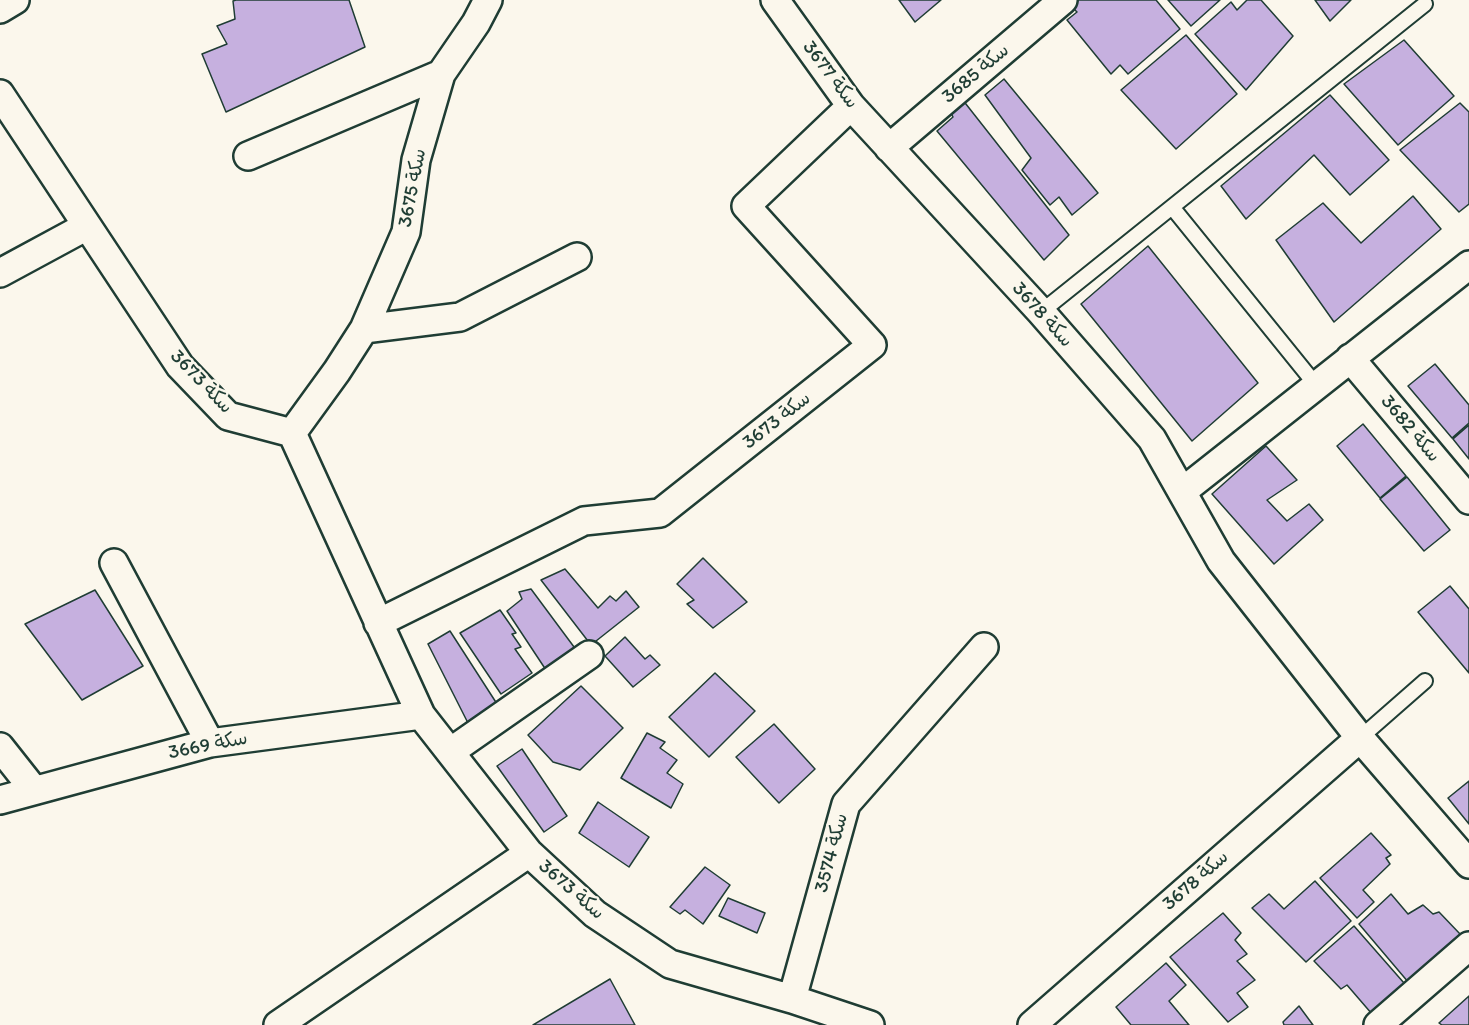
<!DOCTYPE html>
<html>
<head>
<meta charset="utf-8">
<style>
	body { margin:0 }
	canvas { display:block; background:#fbf7ec }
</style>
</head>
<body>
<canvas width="1469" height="1025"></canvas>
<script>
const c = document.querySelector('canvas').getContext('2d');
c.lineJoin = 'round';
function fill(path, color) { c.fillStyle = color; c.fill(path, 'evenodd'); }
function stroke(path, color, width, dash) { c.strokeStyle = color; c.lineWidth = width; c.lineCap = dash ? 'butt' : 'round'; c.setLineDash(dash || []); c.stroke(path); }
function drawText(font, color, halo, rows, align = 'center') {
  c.font = font + ' Itim,"Playpen Sans Arabic",sans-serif'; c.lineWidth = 5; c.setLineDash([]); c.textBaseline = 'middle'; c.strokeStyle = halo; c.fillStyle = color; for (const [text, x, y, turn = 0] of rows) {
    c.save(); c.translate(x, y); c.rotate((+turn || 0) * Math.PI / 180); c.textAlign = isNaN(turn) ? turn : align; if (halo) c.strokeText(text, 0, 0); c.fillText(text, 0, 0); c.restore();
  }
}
const building = new Path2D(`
	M236,0h113l16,47 -139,65 -24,-58 25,-10 -10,-18 18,-7 -2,-18z
	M899,0h42l-26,22z
	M1073,0h83l24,29 -52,45 -8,-9 -9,9 -44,-54 10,-8 -8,-8z
	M1168,0h52l-29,26z
	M1247,0h14l32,36 -47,54 -51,-56 36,-32 6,8z
	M1315,0h36l-21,21z
	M1186,35l51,59 -61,55 -55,-59z
	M1404,40l50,56 -56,49 -54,-61z
	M1004,79l94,114 -26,22 -13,-18 -9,8 -28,-35 9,-12 -46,-63z
	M1330,95l59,65 -39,35 -36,-40 -68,64 -25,-33z
	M962,99l107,136 -25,25 -107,-129 16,-14 -4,-8z
	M1460,103l9,9v92l-10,8 -59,-62z
	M1413,196l28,33 -107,93 -58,-82 47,-37 38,40z
	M1148,246l110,137 -66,58 -111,-137z
	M1435,364l34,41v18l-17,15 -44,-52z
	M1363,424l43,52 -26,22 -43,-52z
	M1469,425v34l-16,-20z
	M1266,446l31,34 -30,20 20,21 22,-17 14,16 -49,44 -62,-70z
	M1407,477l43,53 -26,21 -44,-52z
	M703,558l44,44 -34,26 -26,-24 7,-4 -17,-16z
	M565,569l33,39 12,-12 6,5 10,-10 13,16 -48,38 -50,-65z
	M1450,586l19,23v64l-51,-61z
	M531,589l46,62 -13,10 -4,-2 -14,11 -39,-59 15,-12 -3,-7z
	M95,590l48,76 -61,34 -57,-76z
	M500,610l16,23 -4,1 9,13 -6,2 17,24 -31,21 -41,-61z
	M450,631l49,76 -29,20 -42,-83z
	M625,637l20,22 5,-4 10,10 -27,22 -28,-31z
	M715,673l40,38 -46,46 -40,-40z
	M581,686l42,42 -43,42 -27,-8 -25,-27z
	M774,724l41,45 -36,34 -43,-46z
	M647,733l18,9 -5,6 17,12 -10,13 16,11 -12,24 -50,-30z
	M522,749l45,67 -23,16 -47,-66z
	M1469,781v43l-21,-26z
	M598,802l51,35 -20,30 -50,-34z
	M1371,833l20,22 -5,3 4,6 -27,26 11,12 -17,16 -37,-40z
	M705,867l25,18 -27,39 -18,-14 -5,4 -10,-7z
	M1315,881l36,40 -45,41 -54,-54 17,-14 15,15z
	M1391,894l17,20 15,-9 10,9 6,-2 22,23 -52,48 -50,-59z
	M728,898l37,15 -8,20 -38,-17z
	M1223,913l18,20 -6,7 12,14 -10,7 18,19 -18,13 11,14 -20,15 -58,-65z
	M1354,926l50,57 -32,31 -25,-29 -6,4 -27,-28z
	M1166,963l20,22 -17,16 20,24h-58l-15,-18z
	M610,979l25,46h-102z
	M1469,996v29h-27l-3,-2z
	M1299,1006l14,19h-29l-1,-3z`);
fill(building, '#c6b0df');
stroke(building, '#1f3d34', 1.5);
const service = new Path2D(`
	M1172,207l144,178
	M1041,312l384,-308
	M1360,738l65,-57`);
const minor = new Path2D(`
	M775,0l76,106 190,206 111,127 69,122 139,177 109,126
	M0,9l15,-9
	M0,94l180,272 48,50 64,17
	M889,148l174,-148
	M248,156l193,-82
	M0,273l87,-47
	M364,329l96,-12 117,-60
	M1350,358l119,142
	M292,433l129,282 108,138 66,61 75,50 122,35 78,26
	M292,433l45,-62 27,-42 42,-97 10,-72 25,-86 35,-51 12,-23
	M1183,491l286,-226
	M114,563l96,180
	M378,623l206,-102 76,-8 212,-168 -126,-139 105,-100
	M0,747l34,43
	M450,752l139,-97
	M0,800l210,-57 211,-28
	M792,999l54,-195 138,-157
	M278,1025l251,-172
	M1032,1025l328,-287
	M1378,1025l91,-79`);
stroke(service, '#1f3d34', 18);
stroke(minor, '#1f3d34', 32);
stroke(service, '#fbf7ec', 14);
stroke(minor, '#fbf7ec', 27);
drawText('20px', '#1f3d34', '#fbf7ec', [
	["سكة 3685",976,74,-40],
	["سكة 3677",830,75,53],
	["سكة 3675",413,188,-79],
	["سكة 3678",1042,315,48],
	["سكة 3673",201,382,46],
	["سكة 3673",777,421,-38],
	["سكة 3682",1410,429,50],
	["سكة 3669",208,746,-11],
	["سكة 3574",832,853,-75],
	["سكة 3678",1196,881,-41],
	["سكة 3673",571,890,41]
]);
</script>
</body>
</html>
